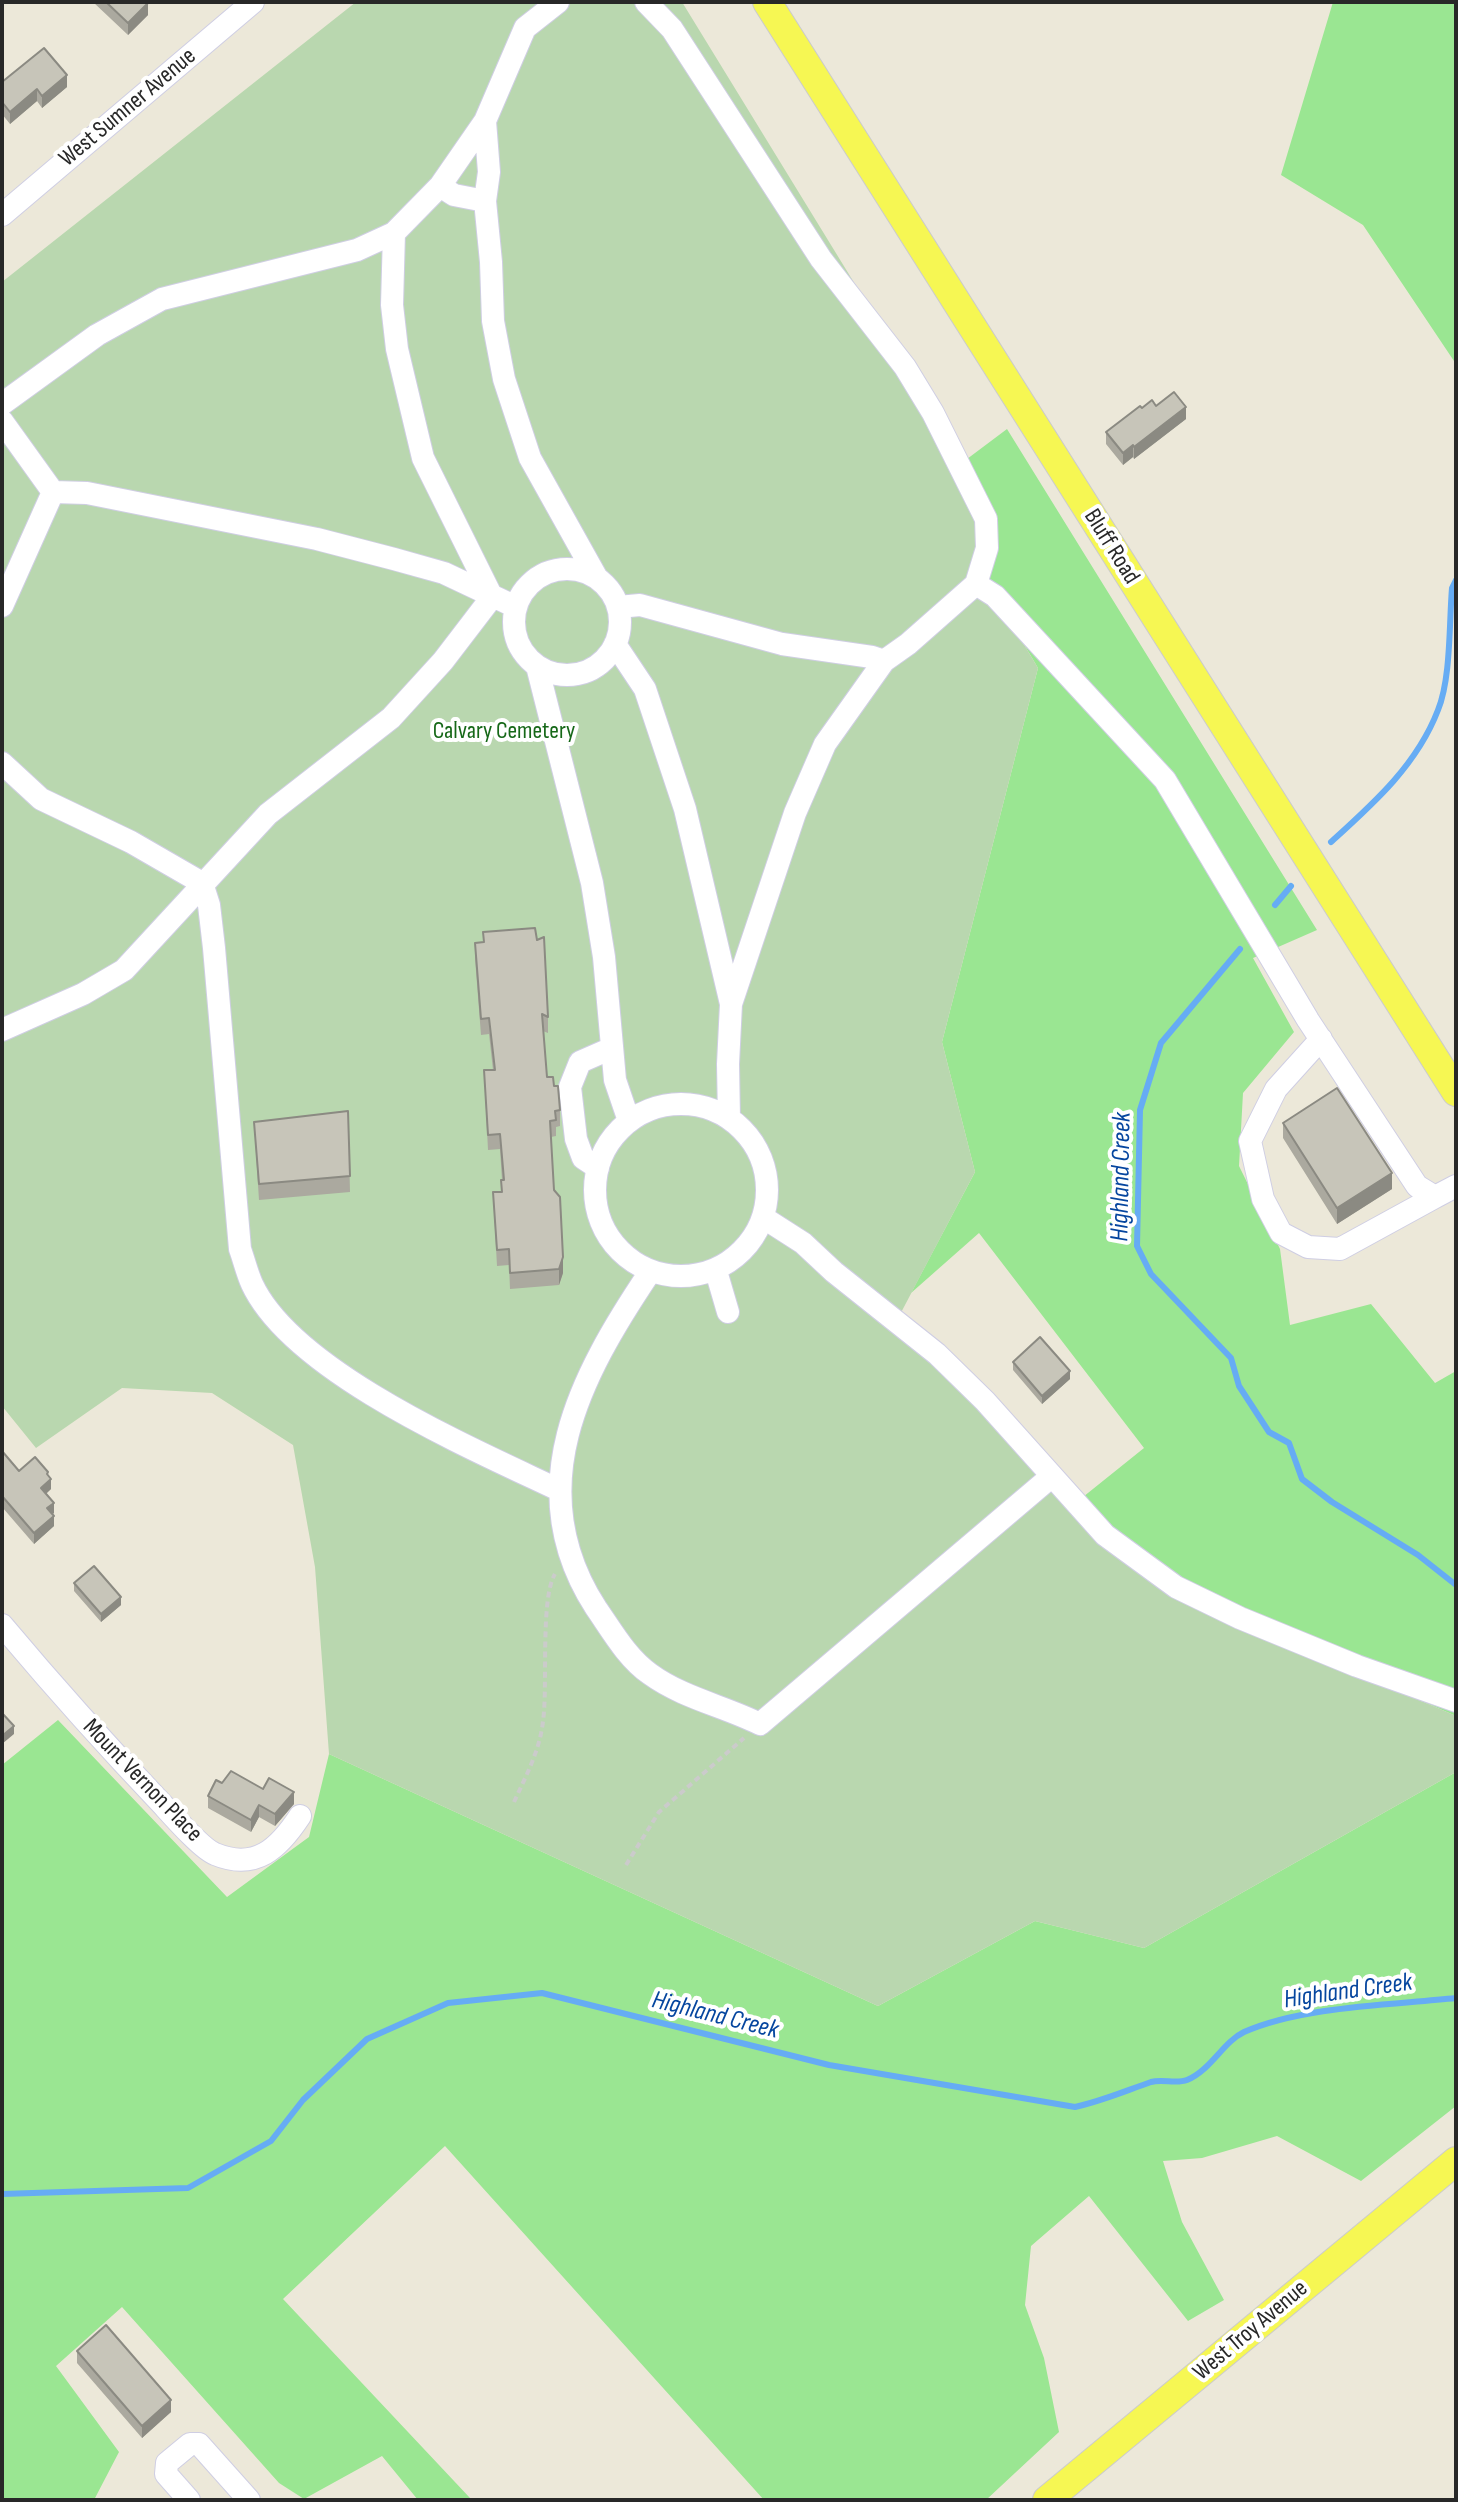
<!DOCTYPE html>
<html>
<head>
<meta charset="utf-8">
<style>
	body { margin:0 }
	#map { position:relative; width:1458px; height:2502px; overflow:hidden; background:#ece8d9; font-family:"Sofia Sans Condensed",sans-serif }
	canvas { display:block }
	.frame { position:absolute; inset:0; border:4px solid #282828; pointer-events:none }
</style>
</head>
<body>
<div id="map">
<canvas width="1458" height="2502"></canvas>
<div class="frame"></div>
</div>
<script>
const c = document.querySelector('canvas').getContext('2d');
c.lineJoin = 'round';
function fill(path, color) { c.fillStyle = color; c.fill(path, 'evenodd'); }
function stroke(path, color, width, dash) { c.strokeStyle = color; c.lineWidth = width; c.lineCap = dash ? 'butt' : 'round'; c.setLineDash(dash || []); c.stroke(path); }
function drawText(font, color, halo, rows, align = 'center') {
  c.font = font + ' "Sofia Sans Condensed",sans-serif'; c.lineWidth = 8; c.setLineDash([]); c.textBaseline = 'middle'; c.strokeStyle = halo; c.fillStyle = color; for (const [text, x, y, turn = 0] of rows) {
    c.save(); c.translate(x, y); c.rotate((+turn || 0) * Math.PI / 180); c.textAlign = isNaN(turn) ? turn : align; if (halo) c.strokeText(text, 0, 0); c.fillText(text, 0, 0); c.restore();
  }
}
fill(new Path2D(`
	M1333,2h123v362l-93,-139 -82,-50z
	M1007,429l310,501 -64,28 41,74 -51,61 -4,73 41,83 10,76 81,-21 64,79 21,-12v345l-283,-123 -95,-92 66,-53 -165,-215 -68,60 64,-121 -33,-130 96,-374 -60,-101 -15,-105z
	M58,1720l169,177 82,-60 20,-83 549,252 157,-85 109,27 312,-176v334l-95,75 -84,-45 -75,22 -39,3 19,61 42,78 -36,21 -99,-125 -58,50 -6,59 19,53 15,74 -73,68h-222l-319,-354 -162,153 187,199 -2,2h-50l-36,-44 -78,43 -25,-16 -157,-176 -66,59 63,86 -25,48h-92v-735z`), '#9ae692');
fill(new Path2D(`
	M356,2h326l298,486 -2,79 60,101 -96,374 33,130 -80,152 278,269 283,123v56l-312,176 -109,-27 -157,85 -549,-252 -14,-187 -22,-122 -81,-52 -90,-5 -86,60 -34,-42v-1124z`), '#b9d7af');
stroke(new Path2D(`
	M1331,842c42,-38 86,-77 107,-132 13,-32 11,-86 14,-122l4,-8
	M1275,905l16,-19
	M1240,949l-79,94 -21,67 -3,136 14,28 80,84 8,28 30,46 20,11 13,36 30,23 86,53 38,30
	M2,2194l186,-6 83,-47 32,-41 64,-61 81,-36 94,-10 287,72 246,42c27,-6 50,-16 76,-25 11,-3 26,2 36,-2 24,-10 36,-38 57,-48 59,-26 147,-27 212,-34`), '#66acf4', 6);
const minor = new Path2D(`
	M646,2l26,27 149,230 84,108 28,46 53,106 1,29 -11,36 -68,60 -24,17 -59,83 -30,69 -64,191 -3,60 1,54
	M485,121l4,51 -4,29 6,61 2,59 11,58 26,79 67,120
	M440,186l14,9 31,6
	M2,215l251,-213
	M394,233l-2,72 5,44 26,109 69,139
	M2,404l95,-69 65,-36 195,-49 37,-17 46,-47 45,-65 40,-93 33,-26
	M2,421l51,71
	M53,492l34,1 230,46 77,20 50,14 72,34
	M514 622a53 53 0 1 1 106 0a53 53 0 1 1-106 0Z
	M976,584l19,12 170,184 143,240 109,166 18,11 21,-11
	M2,606l51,-114
	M618,607l22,-2 142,39 90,13 12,4
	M615,644l30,45 40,120 46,195
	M537,666l55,217 12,74 11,123 14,41
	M2,763l39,36 90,43 71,41 7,22 5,43 26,301c4,11 7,24 12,35 41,88 221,165 307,206
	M2,1030l81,-36 41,-24 144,-156 123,-96 52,-57 49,-64
	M1321,1039l-45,50 -26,52 13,58 18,34 27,14 32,2 95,-52
	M595 1190a86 86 0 1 1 172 0a86 86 0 1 1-172 0Z
	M598,1168l-15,-10 -7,-19 -6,-52 10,-25 32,-14
	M764,1218l39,25 31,29 103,82 48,47 120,134 71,52 64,31 117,48 99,35
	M716,1271l12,41
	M650,1272c-70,104 -131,217 -54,336 16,23 31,50 54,66 33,24 74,32 110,50l292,-248
	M2,1625c52,62 105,121 160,179 11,12 40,45 53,50 41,17 64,-6 85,-38
	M189,2500l-23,-26 1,-11 23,-19h9l50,56`);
const major = new Path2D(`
	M767,2l689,1090
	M1047,2500l409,-339`);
stroke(minor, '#cfcee3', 24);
stroke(major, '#cbcbcb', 30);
stroke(new Path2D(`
	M514,1802c12,-26 26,-52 29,-81 5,-33 -3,-123 12,-147
	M626,1865l33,-53 85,-74`), '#cbcbcb', 4, [6, 4]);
stroke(minor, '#fff', 22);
stroke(major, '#f6f753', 28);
fill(new Path2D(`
	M93,2h54l1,13 -20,20z
	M2,82l65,5 -25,21 -5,-7 -27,23 -8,-10z
	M1142,408l44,11 -52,40 -1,-2 -10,8 -17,-21v-12z
	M483,932l65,85v16l-5,-2 4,46 7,9 6,24v16l-4,1v9l-5,1 3,53 9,83 -4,12 -49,4 -1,-24 -12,1 -4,-74h8v-12h1l-2,-31 -12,1 -4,-80h9l-4,-36 -8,1 -6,-77v-15l8,-1z
	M348,1111l2,81 -91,8 -5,-78z
	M1283,1123l109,66 -55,35 -54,-86z
	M1013,1362l57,17 -28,25 -29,-34z
	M2,1451l17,20 29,5 3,13 -5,5 8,19 -2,1 2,12 -20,18 -32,-37z
	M74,1583l47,22 -20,17 -27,-31z
	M222,1783l41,6 31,15 -19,22 -16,-9 -8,15 -43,-24v-12z
	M77,2351l94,61 -29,26 -65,-75z`), '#aba99f');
fill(new Path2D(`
	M148,3v12l-20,20v-12z
	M67,75v12l-25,21v-12z
	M37,89v12l-27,23v-12z
	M1186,407v12l-52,40v-12z
	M1133,445v12l-10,8v-12z
	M1392,1173v16l-55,35v-16z
	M563,1257v16l-4,12v-16z
	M1070,1371v8l-28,25v-8z
	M48,1472v9l3,-2v10l-10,9v-10z
	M54,1503v10l-7,6v-11z
	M54,1516v10l-20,18v-11z
	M121,1597v8l-20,17v-8z
	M14,1726v8l-12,10v-8z
	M294,1792v12l-19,22v-12z
	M259,1805v12l-8,15v-12z
	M171,2400v12l-29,26v-12z`), '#8b8a82');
const building = new Path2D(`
	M106,2h41l1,1 -20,20z
	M44,48l23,27 -25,21 -5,-7 -27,23 -8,-10v-20z
	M1174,392l12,15 -52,40 -1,-2 -10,8 -17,-21 34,-26 2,2 10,-8 4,6z
	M535,928l2,12 7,-3 4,80 -6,-3 5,63h6l1,9h4l2,24 -5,1 1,9 -6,1 4,69 6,7 3,60 -4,12 -49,4 -1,-24 -12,1 -4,-58h9l-1,-12h3l-4,-46 -12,1 -4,-65h11l-6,-52 -8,1 -6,-76 9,-1 -1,-10z
	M1337,1088l55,85 -55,35 -54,-85z
	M348,1111l2,65 -91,8 -5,-62z
	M1040,1337l30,34 -28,25 -29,-34z
	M2,1451l17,20 16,-14 13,15 -1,2 4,5 -10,9 13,15 -7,5 7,8 -20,17 -32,-37z
	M94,1566l27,31 -20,17 -27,-31z
	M2,1713l12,13 -12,10z
	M231,1771l32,18 6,-11 25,14 -19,22 -16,-9 -8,15 -43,-24 8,-16 6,3z
	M106,2325l65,75 -29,26 -65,-75z`);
fill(building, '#c7c5b9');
stroke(building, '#8b8a82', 2);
drawText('24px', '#282828', '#fff', [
	["West Sumner Avenue",128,108,-40],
	["Bluff Road",1111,547,58],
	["Mount Vernon Place",142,1781,46],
	["West Troy Avenue",1251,2331,-40]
]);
drawText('24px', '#166818', '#fff', [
	["Calvary Cemetery",504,732]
]);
drawText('italic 26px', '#06469f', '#fff', [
	["Highland Creek",1122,1177,-89],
	["Highland Creek",1348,1992,-8],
	["Highland Creek",715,2016,14]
]);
</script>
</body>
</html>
